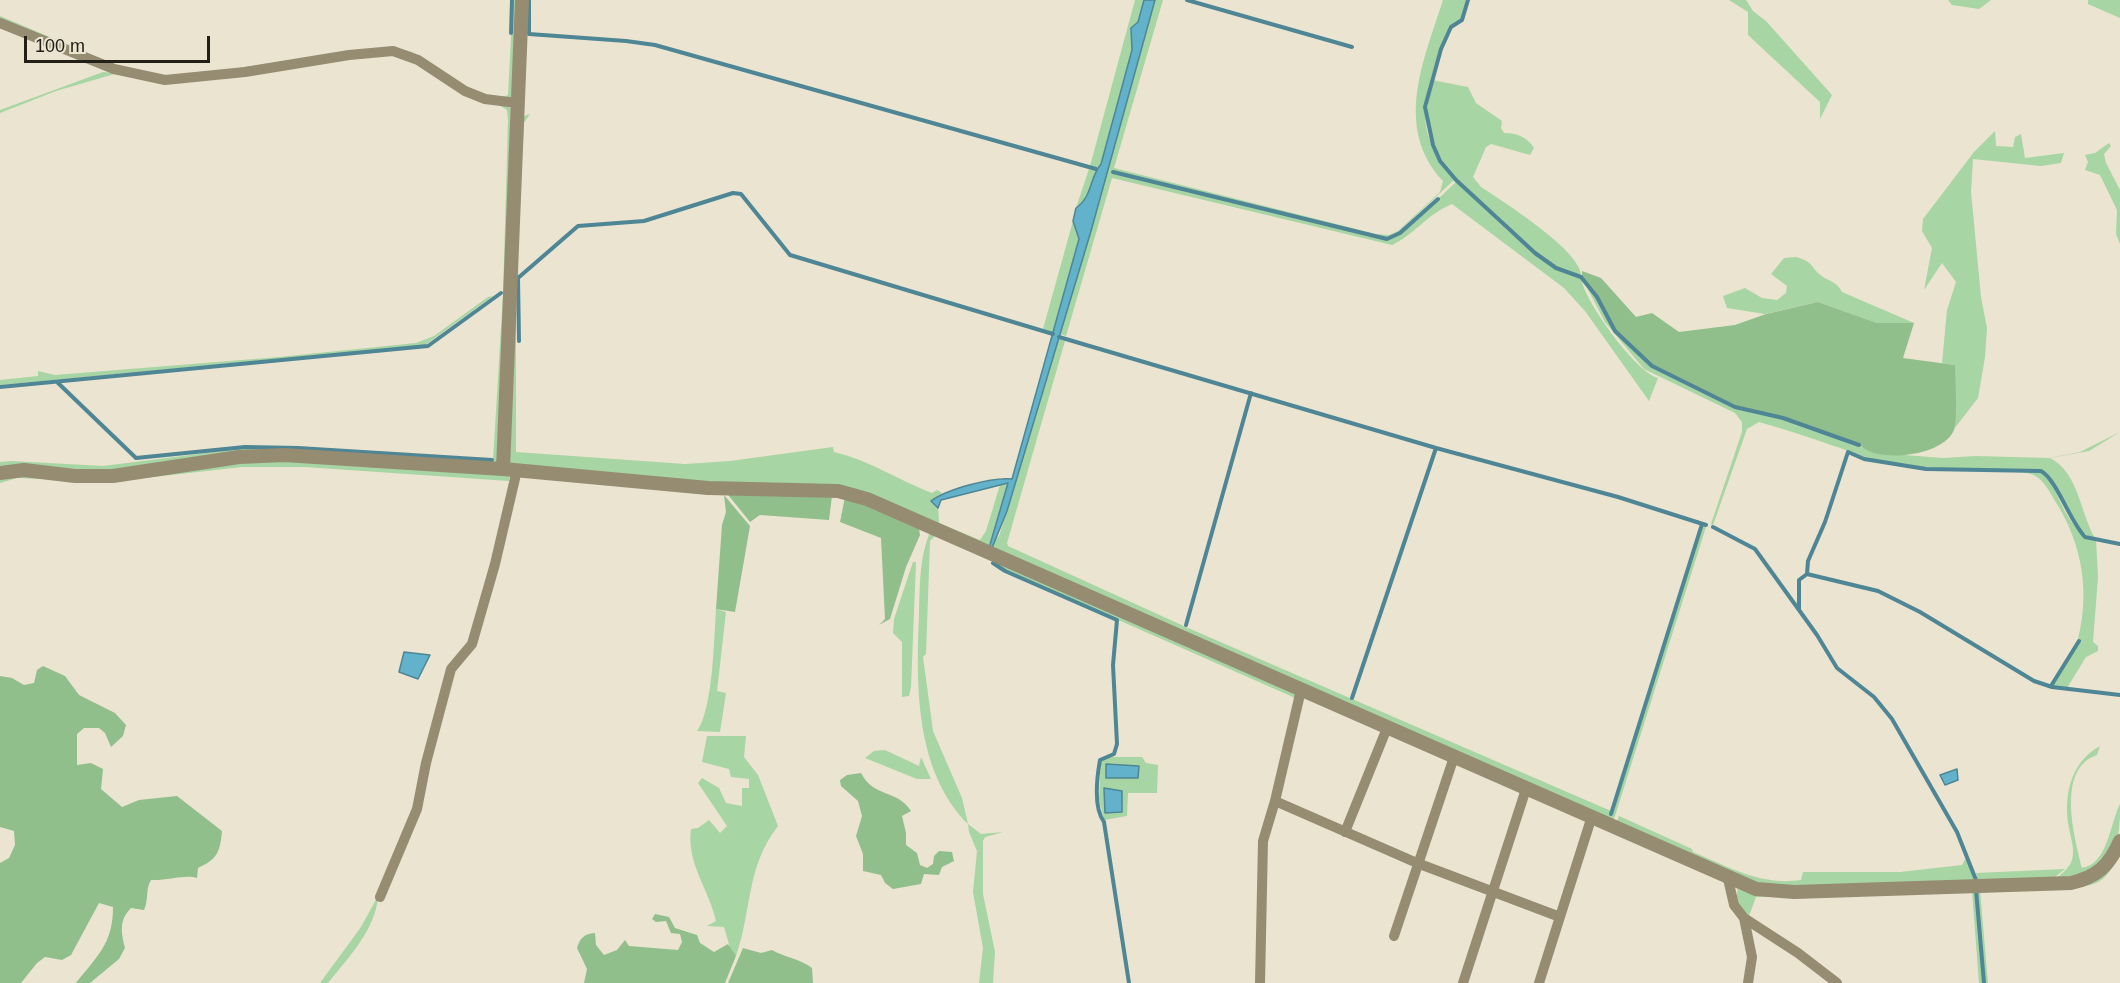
<!DOCTYPE html>
<html>
<head>
<meta charset="utf-8">
<style>
	body { margin:0 }
	#map { position:relative; width:2120px; height:983px; overflow:hidden; background:#ebe4d0; font-family:Helvetica,sans-serif }
	canvas { display:block }
	.scale { position:absolute; left:24px; top:36px; width:186px; height:27px; box-sizing:border-box; border:3px solid #222018; border-top:0; padding-left:8px; font-size:18px; line-height:21px; white-space:nowrap; color:#222018; -webkit-text-stroke:4px #ebe4d0; paint-order:stroke }
</style>
</head>
<body>
<div id="map">
<canvas width="2120" height="983"></canvas>
<div class="scale">100 m</div>
</div>
<script>
const c = document.querySelector('canvas').getContext('2d');
c.lineJoin = 'round';
function fill(path, color) { c.fillStyle = color; c.fill(path, 'evenodd'); }
function stroke(path, color, width, dash) { c.strokeStyle = color; c.lineWidth = width; c.lineCap = dash ? 'butt' : 'round'; c.setLineDash(dash || []); c.stroke(path); }
fill(new Path2D(`
	M513,0h5l-4,96c-27,17 -76,-28 -99,-40 -8,-5 -17,-6 -27,-7l-206,29c-63,2 -125,-34 -182,-58v-4l128,54 26,6 28,1 172,-27c21,-2 38,-4 58,2 22,13 71,55 96,43z
	M1135,0h9l-6,22 -7,6 1,22 -31,114 -4,4 -7,-2z
	M1155,0h8l-49,168 262,66 13,1 9,-4 42,-39 3,-11c-50,-54 -19,-121 0,-181h24l-6,20c-14,9 -19,22 -24,38 -17,53 -19,77 17,122l-59,55 -8,3 -10,-2 -264,-63 274,67 14,-6 55,-52c39,35 74,78 125,95 1,21 55,96 77,101l-9,23 -64,-90 -21,-23 -112,-84c-26,11 -38,31 -60,41l-280,-67 -46,158 -6,-2z
	M1729,0h17l7,11 13,10 66,74 -12,24v-17l-72,-67v-23z
	M1948,0h43l-12,9 -27,-4z
	M2088,0h32v18l-32,-14z
	M103,72l15,1 -62,18 -56,22v-3z
	M1432,80l36,7 8,16 26,18 -1,7 3,5c13,0 23,4 30,15l-4,7 -39,-11 -5,3 -13,30 8,10c21,14 101,64 100,89 -8,-4 -18,-6 -26,-10 -24,-14 -101,-83 -115,-107 -14,-24 -16,-53 -8,-79z
	M496,103l15,5 -12,354 -214,-8 -164,16h-121v-8l12,-1 91,5 143,-18 247,13 10,-167 5,-174 -1,-10z
	M530,114l-6,9 -8,154v175l169,12 45,-3 103,-14 1,5c35,8 64,28 98,41l5,-3 5,3 -11,8 7,4 1,18 41,17 6,-9 14,-46 8,-2 -19,64 10,-11 8,-25 51,-172 7,2 -58,202 1,3 180,82 423,183v5l92,-290 3,1 -91,289 -2,4 -746,-323 -357,-33 -1,-4 13,-343z
	M1995,131l1,15 17,1 2,-10 6,-3 4,24 39,-5 -3,10 -20,3 -68,-7 -2,33 10,105 6,31 -2,29 -7,41 -24,31 1,-64 -13,-2 5,-53 9,-28 -14,-19 -18,27 8,-42 -10,-17 1,-12 51,-67z
	M2109,143l2,3 -7,8 2,9 14,27v54l-4,-10 1,-24 -17,-35 -15,-5 3,-8 -3,-7 10,-2z
	M1089,169l7,2c-3,15 -7,28 -20,37z
	M1073,221l6,18 -26,93 -10,-3z
	M1796,257c19,5 14,11 27,20 8,5 14,5 19,15l72,31h-37l-59,-21 -53,12 -38,-6 -4,-12 22,-8 17,10 15,2 9,-7 1,-7 -16,-12 13,-16z
	M1582,278l14,19 19,35 36,35 84,41 47,11 96,34 65,5 33,-2 73,2 31,-6 40,-20 -31,19 -39,7c29,15 30,55 45,80 -32,-7 -27,-53 -53,-68 -51,-2 -102,2 -152,-6 -20,-3 -37,-12 -56,-18 -25,-9 -50,-17 -75,-24l-12,7 -34,96 -2,-1 31,-92v-10l-7,-9 -91,-44 -39,-47z
	M493,296l-68,49 -425,40v-5l38,-4v-5l17,4 224,-18 137,-14 18,-7 54,-39z
	M293,460l217,15 -1,6 -204,-14h-63l-133,15 -92,-4 -17,5v-7c98,1 195,-15 293,-16z
	M2005,470l36,2 5,3c15,21 22,59 50,65l2,37 -5,65 5,4v5l-12,6 -19,31 -15,-2 28,-46 -2,-1c12,-48 4,-94 -21,-135 -6,-9 -11,-21 -20,-27 -8,-6 -22,-5 -32,-7z
	M931,530l367,165 -2,8 -3,-6 -288,-127 -13,-9 -57,-25 -5,5 -4,113 -3,3 10,74 29,67 6,26 13,10 22,-2 -18,5 -2,4v53l12,58 -2,31h-14l4,-35 -10,-56 4,-41 -8,-19 -1,-8c-53,-53 -52,-139 -49,-209 1,-29 0,-58 12,-85z
	M913,562h3l-5,125 -2,9 -7,1v-55l-9,-9 1,-14z
	M716,609l10,3 -9,79 9,2 -6,39 -23,-1c16,-22 17,-93 19,-122z
	M707,736h39l-2,21 14,18 20,51c-32,41 -26,84 -42,130l-5,-5 -7,-24 -17,-1 9,-5c-7,-32 -30,-58 -25,-92l7,-1 11,-8 11,13 7,-7 -29,-43 4,-5 17,10 7,15 16,3v-18h7v-9l-18,-2 -2,-8 -27,-7z
	M2100,746l-3,9c-42,14 -22,84 -15,113 26,-4 28,-45 38,-64 0,21 0,52 -21,65 -12,7 -32,9 -46,12 7,-6 16,-12 19,-21 3,-11 -1,-21 -3,-32 -6,-30 1,-66 31,-82z
	M885,750l34,16 2,-9 10,22h-14l-52,-21 9,-7z
	M1112,757h30l4,6 12,2 -1,28h-29l-1,23 -23,4 -5,-21 2,-39z
	M1619,816l73,33 1,3c36,15 68,34 108,28l2,-8h97l62,-7 5,-9 7,25 -208,6 -149,-66z
	M2120,855c-6,9 -11,20 -20,26 -22,13 -93,8 -120,9l8,93h-3l-9,-93 7,93h-4l-7,-92 -216,6 -7,19c-8,-8 -15,-16 -11,-27l18,6 309,-10z
	M2065,869l-16,13h-71l-2,-9z
	M378,896c-2,33 -30,62 -50,87h-8l41,-56z`), '#a7d5a3');
fill(new Path2D(`
	M1582,271l19,7 35,39 16,-4 27,19 56,-7 31,-11 52,-12 59,21h37l-11,35 52,7c0,14 3,54 -1,65 -11,27 -79,34 -95,14l-76,-27 -47,-11 -84,-41 -36,-35 -18,-34 -16,-20z
	M725,491l107,5 -3,24 -69,-5 -10,7z
	M724,495l26,31 -15,86 -19,-3 6,-84 4,-13z
	M845,497l74,32 1,6 -14,32 -16,52 -11,6 6,-6 -4,-81 -41,-16z
	M43,666l22,10 14,19 36,18 11,12 -3,11 -12,11 -6,-14 -6,-5h-15l-7,6v31l14,-2 12,6 -2,20 21,18 17,-7 38,-4 45,35c-2,22 -5,28 -24,37l-1,10c-11,-4 -31,3 -46,2 -6,10 -2,20 -7,30l-13,-2c-12,12 -10,24 -6,40l-6,11 -29,24h-14c21,-27 37,-39 37,-76l-14,-4 -28,52 -9,5 -17,-3 -8,6 -16,20h-21v-120l9,-5 6,-13 -1,-14 -14,-4v-151l12,2 12,7 10,-2 3,-13z
	M861,773c13,25 36,16 50,38l-9,5 4,17v12l11,8 3,12 7,3 6,-4 1,-8 5,-5 13,1 2,9 -12,6 -3,8 -15,-1 -3,10 -28,5 -8,-6 -4,-8 -18,-4v-17l-7,-18 6,-20 -4,-15 -17,-15 -1,-6 7,-5z
	M655,914l14,3 6,11 22,7 3,8 14,9 14,-8 8,12 -11,27h-141l3,-14 -10,-21c3,-10 7,-14 18,-15l1,12 8,10 13,-5 8,-10 4,6 49,4 4,-8 -2,-8 -9,-1 -5,-12 -10,1 -4,-3z
	M743,948l18,5 11,-3c12,7 29,9 40,18l1,15h-85z`), '#90bf8c');
const water = new Path2D(`
	M1144,0h11l-64,231 -84,280 -15,37h-3l19,-65 -67,17 -3,8 -7,-7c16,-12 61,-24 81,-22l67,-240 -6,-18 3,-13c17,-12 13,-30 25,-44l31,-114 -1,-22 7,-6z
	M404,652l26,3 -12,24 -19,-7z
	M1106,764l33,2 -1,12h-32z
	M1957,769l1,11 -13,5 -5,-10z
	M1104,788l18,3v21l-17,1z`);
fill(water, '#61b2ca');
stroke(water, '#4e8695', 1.5);
stroke(new Path2D(`
	M529,0v34l97,7 29,4 441,124
	M1187,0l165,47
	M1468,0l-6,20 -11,7 -10,22 -16,58 8,38 7,16 16,19 79,73 21,15 25,9 16,20 18,34 37,35 83,41 48,11 76,27
	M511,33l1,-33
	M1113,172l274,67 13,-6 38,-34
	M1059,337l377,111 182,49 88,28
	M519,341l-1,-63 60,-52 66,-5 89,-28 8,1 49,61 263,79
	M57,382l79,76 109,-11 53,1 194,12
	M0,387l428,-41 73,-53
	M1713,527l42,22 62,86 20,33 37,29 18,22 65,113 19,48
	M993,563l12,8 112,49 -4,45 4,79 -3,10 -14,6c-3,17 -7,47 4,62l25,161
	M1807,574l71,17 42,21 114,69 18,6 68,8
	M1799,610v-30l8,-6 1,-13 17,-39 23,-70 16,7 62,10 115,2c16,9 28,49 44,66l35,7
	M1186,625l65,-232
	M2051,686l28,-45
	M1352,698l84,-250
	M1611,814l91,-290
	M1976,890l8,93`), '#4e8695', 4);
stroke(new Path2D(`
	M0,23l114,46 51,11 80,-8 104,-17 44,-4 25,9 47,31 20,8 32,4
	M1301,690l-26,111 142,62 143,54
	M1345,832l42,-104
	M1728,879l6,26 10,13 54,35 39,30
	M380,897l37,-88 9,-46 25,-94 21,-25 23,-80 22,-94
	M1744,918l8,39 -4,26
	M1394,936l60,-179
	M1260,983l3,-142 12,-40
	M1463,983l63,-194
	M1539,983l53,-167`), '#958c72', 10);
stroke(new Path2D(`
	M503,469l19,-469
	M0,473l24,-3 51,6h38l126,-19 45,-2 219,14 205,19 130,3 29,8 889,390 38,3 277,-9c26,-6 38,-17 49,-42`), '#958c72', 14);
</script>
</body>
</html>
